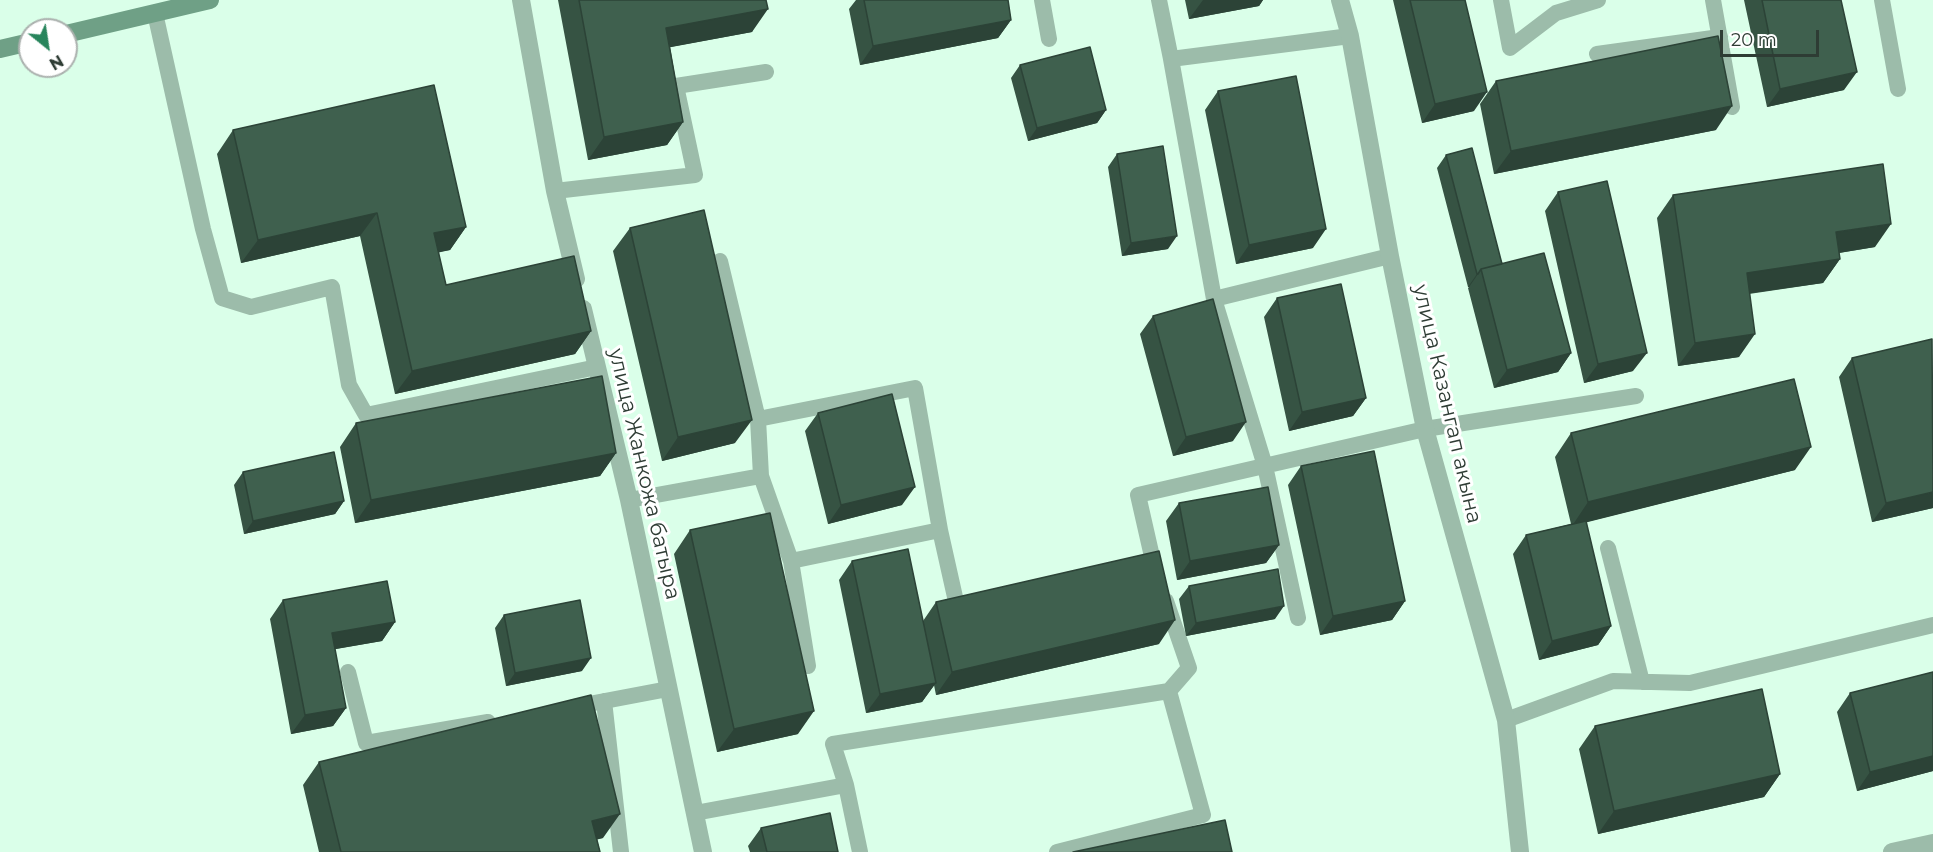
<!DOCTYPE html>
<html>
<head>
<meta charset="utf-8">
<style>
	body { margin:0 }
	#map { position:relative; width:1933px; height:852px; overflow:hidden; background:#daffe9; font-family:Montserrat,sans-serif }
	canvas { display:block }
	.north { position:absolute; left:18px; top:18px; width:60px; height:60px; box-sizing:border-box; background:#fff; border:2px solid #abb1ae; border-radius:50%; rotate:150deg; font-size:16px; font-weight:700; line-height:24px; text-align:center; color:#2e3c34 }
	.north::after { content:''; display:block; margin:auto; width:21px; height:27px; background:#28855c; clip-path:polygon(50% 0,100% 100%,50% 72%,0 100%) }
	.scale { position:absolute; left:1720px; top:30px; width:99px; height:27px; box-sizing:border-box; border:3px solid #2e3c34; border-top:0; padding-left:8px; font-size:18px; line-height:21px; white-space:nowrap; color:#2e3c34; -webkit-text-stroke:4px #fff; paint-order:stroke }
</style>
</head>
<body>
<div id="map">
<canvas width="1933" height="852"></canvas>
<div class="north">N</div>
<div class="scale">20 m</div>
</div>
<script>
const c = document.querySelector('canvas').getContext('2d');
c.lineJoin = 'round';
function stroke(path, color, width, dash) { c.strokeStyle = color; c.lineWidth = width; c.lineCap = dash ? 'butt' : 'round'; c.setLineDash(dash || []); c.stroke(path); }
function fill(path, color) { c.fillStyle = color; c.fill(path, 'evenodd'); }
function drawText(font, color, halo, rows, align = 'center') {
  c.font = font + ' Montserrat,sans-serif'; c.lineWidth = 6; c.setLineDash([]); c.textBaseline = 'middle'; c.strokeStyle = halo; c.fillStyle = color; for (const [text, x, y, turn = 0] of rows) {
    c.save(); c.translate(x, y); c.rotate((+turn || 0) * Math.PI / 180); c.textAlign = isNaN(turn) ? turn : align; if (halo) c.strokeText(text, 0, 0); c.fillText(text, 0, 0); c.restore();
  }
}
stroke(new Path2D(`
	M1042,0l7,39
	M1159,0l12,59 179,-23
	M1501,0l9,48 46,-35 42,-13
	M1713,0l19,107
	M1882,0l16,89
	M155,13l48,216 19,69 29,9 81,-20 17,98 17,30 231,-48
	M1597,54l123,-17
	M1171,59l43,240 176,-43
	M555,191l140,-16 -19,-89 90,-14
	M720,261l38,158 3,57
	M1214,299l51,167 33,152
	M758,419l157,-31 25,142
	M629,500l132,-24 30,85 149,-31 17,76 12,-3
	M1608,548l34,134
	M791,561l17,105
	M1141,564l12,-3 -15,-66 287,-66 211,-33
	M348,672l18,71 122,-21
	M604,701l17,151
	M573,707l95,-18
	M1506,720l107,-39 77,2 243,-58
	M846,785l-13,-41 336,-53
	M695,813l151,-28 14,67
	M1057,852l146,-37 -34,-124 20,-23 -23,-67`), '#9cbcaa', 16);
stroke(new Path2D(`
	M521,0l34,191 21,88
	M1340,0l10,36 40,220 35,173 81,291 14,132
	M583,309l46,191 74,352
	M1892,852l41,-9`), '#9cbcaa', 18);
stroke(new Path2D(`
	M66,34l144,-34
	M0,49l30,-7`), '#6fa086', 18);
fill(new Path2D(`
	M558,0h208l-14,32 -82,15 13,75 -16,23 -79,15z
	M856,0h152l3,20 -13,18 -138,27 -11,-56z
	M1185,0h78l-4,6 -70,13z
	M1393,0h72l9,111 -52,12z
	M1744,0h97l3,90 -77,17z
	M1020,65l86,45 -9,13 -69,18 -17,-63z
	M1496,81l220,49 -222,44 -14,-70z
	M1218,91l95,157 -77,16 -31,-154z
	M233,130l233,97 -16,23 -12,2 8,33 145,46 -16,23 -180,40 -35,-158 -119,27 -24,-109z
	M1117,154l51,95 -46,7 -14,-89z
	M1446,155l56,109 69,89 -13,19 -64,16 -26,-100 1,-1h-1l-31,-119z
	M1558,192l75,179 -49,12 -39,-172z
	M1673,195l202,52 -36,6 1,6 -17,24 -74,11 -10,63 -61,9 -21,-148z
	M630,228l105,215 -73,18 -49,-210z
	M1277,298l89,100 -13,18 -64,15 -25,-114z
	M1153,316l80,125 -60,15 -33,-122z
	M1852,358l81,150 -61,14 -33,-145z
	M818,413l84,92 -74,19 -23,-93z
	M356,423l260,30 -16,23 -245,47 -15,-76z
	M1571,433l224,37 -209,52 25,104 -13,19 -59,15 -26,-106 13,-19 45,-11 -16,-67z
	M1301,466l104,135 -13,19 -72,15 -32,-150z
	M243,472l101,29 -9,13 -91,20 -10,-49z
	M1179,503l100,42 -13,18 -89,17 -11,-59z
	M690,530l108,204 -81,18 -43,-198z
	M852,561l71,60 13,-19 223,42 -223,51 -2,-10 -12,17 -56,11 -27,-133z
	M1189,586l86,33 -89,17 -7,-37z
	M283,600l112,22 -13,19 -47,8 11,59 -13,18 -42,8 -21,-115z
	M504,615l78,56 -76,15 -11,-58z
	M1933,672v99l-76,20 -20,-79 13,-19z
	M1595,726l185,48 -16,23 -166,37 -19,-85z
	M319,762l284,76 -6,1 3,13h-281l-16,-67z
	M761,828l77,24h-88l-2,-6z`), '#365343');
fill(new Path2D(`
	M1203,0h60l-4,6 -70,13z
	M768,9l-16,23 -102,19 16,-23z
	M1011,20l-13,18 -138,27 13,-19z
	M1857,72l-13,18 -77,17 13,-18z
	M1487,92l-13,19 -52,12 13,-19z
	M1732,106l-16,24 -222,44 17,-23z
	M1106,110l-9,13 -69,18 9,-13z
	M683,122l-16,23 -79,15 16,-23z
	M377,213l-17,23 -119,27 17,-23z
	M1891,224l-16,23 -55,9 16,-24z
	M466,227l-16,23 -32,7 16,-24z
	M1326,229l-13,19 -77,16 13,-19z
	M1177,236l-9,13 -46,7 9,-13z
	M1840,259l-17,24 -93,13 17,-23z
	M1477,274h1l-9,13h-1z
	M591,331l-16,23 -180,40 17,-23z
	M1755,334l-16,23 -61,9 17,-23z
	M1571,353l-13,19 -64,16 13,-18z
	M1647,353l-14,18 -49,12 14,-19z
	M1366,398l-13,18 -64,15 13,-19z
	M752,420l-17,23 -73,18 16,-24z
	M1246,422l-13,19 -60,15 13,-19z
	M1811,447l-16,23 -223,56 16,-24z
	M616,453l-16,23 -245,47 16,-23z
	M915,487l-13,18 -74,19 13,-19z
	M1933,492v16l-61,14 14,-19z
	M344,501l-9,13 -91,20 9,-13z
	M1279,545l-13,18 -89,17 13,-19z
	M1405,601l-13,19 -72,15 13,-19z
	M1284,606l-9,13 -89,17 10,-13z
	M1175,620l-16,24 -223,51 16,-23z
	M395,622l-13,19 -63,11 13,-19z
	M1611,626l-13,19 -59,15 13,-19z
	M591,658l-9,13 -76,15 9,-13z
	M936,683l-14,19 -56,11 14,-19z
	M346,708l-13,18 -42,8 14,-19z
	M814,711l-16,23 -81,18 17,-23z
	M1933,756v15l-76,20 13,-19z
	M1780,774l-16,23 -166,37 16,-23z
	M620,814l-17,24 -27,7 16,-24z`), '#2c4337');
const building = new Path2D(`
	M579,0h187l2,9 -102,19 17,94 -79,15z
	M864,0h144l3,20 -138,26z
	M1410,0h55l22,92 -52,12z
	M1762,0h79l16,72 -77,17z
	M1718,36l14,70 -221,45 -15,-70z
	M1090,47l16,63 -69,18 -17,-63z
	M1296,76l30,153 -77,16 -31,-154z
	M434,85l32,142 -32,6 12,52 128,-29 17,75 -179,40 -35,-158 -119,27 -25,-110z
	M1163,146l14,90 -46,7 -14,-89z
	M1472,148l30,116 -21,5 -3,5h-1l-31,-119z
	M1883,164l8,60 -55,8 4,27 -93,14 8,61 -60,9 -22,-148z
	M1607,181l40,172 -49,11 -40,-172z
	M704,210l48,210 -74,17 -48,-209z
	M1544,253l27,100 -64,17 -26,-101z
	M1341,284l25,114 -64,14 -25,-114z
	M1213,299l33,123 -60,15 -33,-121z
	M1932,339l1,153 -47,11 -34,-145z
	M602,376l14,77 -245,47 -15,-77z
	M1794,379l17,68 -223,55 -17,-69z
	M892,394l23,93 -74,18 -23,-92z
	M1374,451l31,150 -72,15 -32,-150z
	M334,452l10,49 -91,20 -10,-49z
	M1268,487l11,58 -89,16 -11,-58z
	M770,513l44,198 -80,18 -44,-199z
	M1586,521l25,105 -59,15 -26,-106z
	M908,549l28,134 -56,11 -28,-133z
	M1159,551l16,69 -223,52 -16,-70z
	M1278,569l6,37 -88,17 -7,-37z
	M387,581l8,41 -63,11 14,75 -41,7 -22,-115z
	M580,600l11,58 -76,15 -11,-58z
	M1933,672v84l-63,16 -20,-79z
	M1762,689l18,85 -166,37 -19,-85z
	M591,695l29,119 -28,7 8,31h-259l-22,-90z
	M830,813l8,39h-71l-6,-24z
	M1225,820l7,32h-159z`);
fill(building, '#3f604e');
stroke(building, '#2c4337', 1.5);
drawText('21px', '#2e3c34', '#fff', [
	["улица Казангап акына",1447,404,77],
	["улица Жанкожа батыра",644,474,77]
]);
</script>
</body>
</html>
